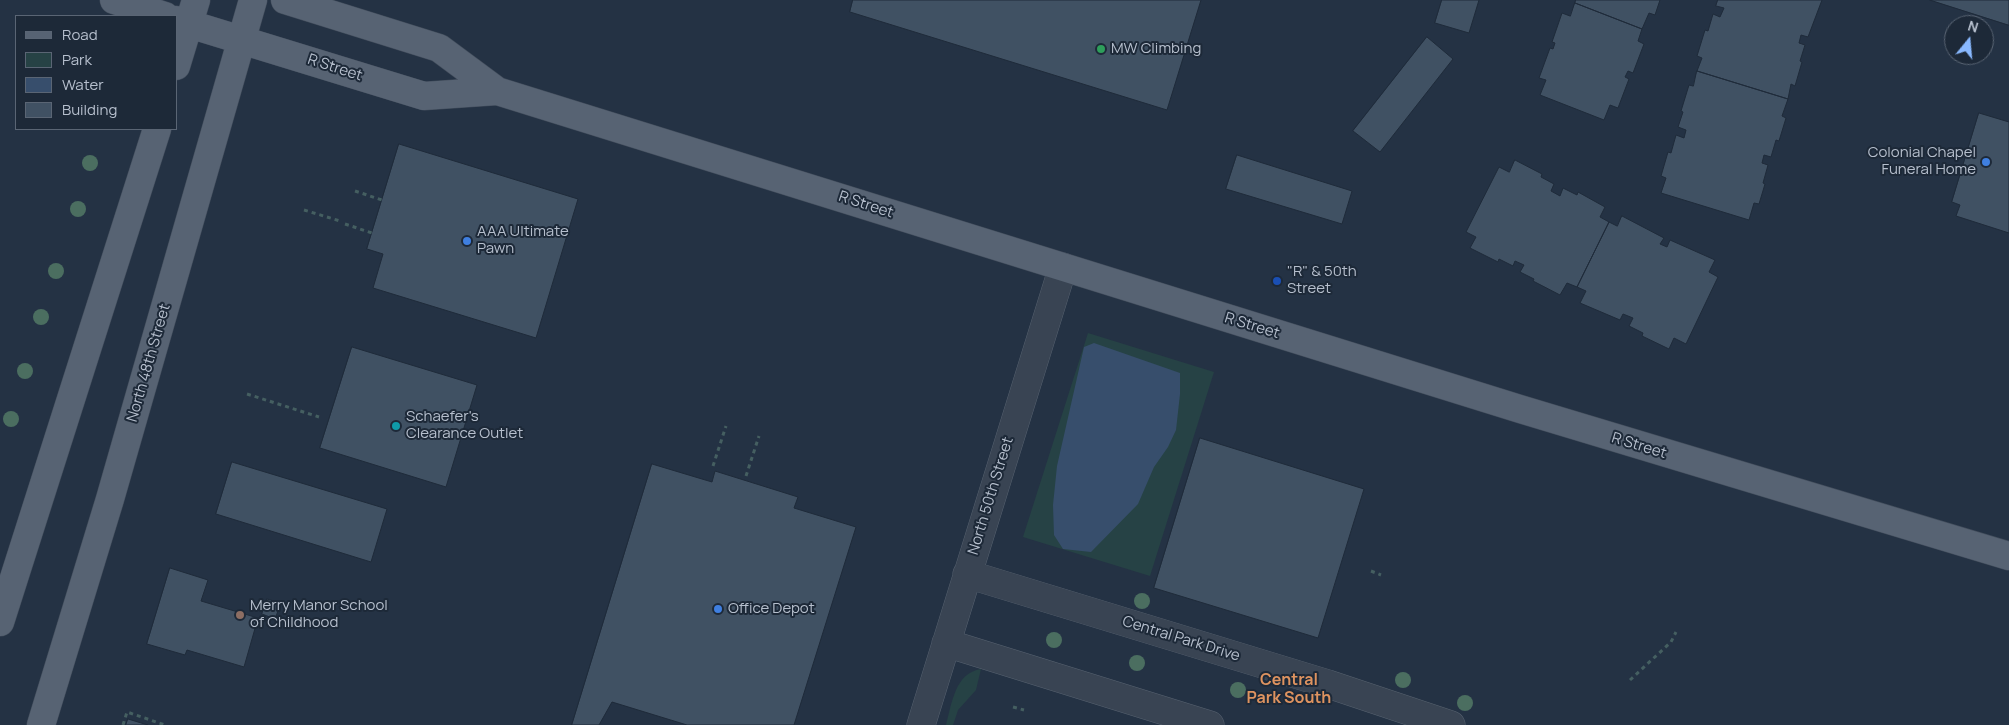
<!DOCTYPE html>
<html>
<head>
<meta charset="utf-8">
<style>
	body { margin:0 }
	#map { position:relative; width:2009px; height:725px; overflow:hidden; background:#243244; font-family:Manrope,sans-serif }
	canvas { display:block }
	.legend { position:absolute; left:15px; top:15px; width:162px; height:115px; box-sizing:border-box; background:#1d2938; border:1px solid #5a6574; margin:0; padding:6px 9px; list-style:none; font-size:15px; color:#b6bfcd }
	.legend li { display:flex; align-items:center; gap:10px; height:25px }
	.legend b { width:25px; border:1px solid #5a6574 }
	.north { position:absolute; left:1944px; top:15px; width:50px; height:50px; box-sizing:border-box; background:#1d2938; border:1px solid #5a6574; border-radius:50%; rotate:17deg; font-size:14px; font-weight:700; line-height:20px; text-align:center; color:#b6bfcd }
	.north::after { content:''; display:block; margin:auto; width:18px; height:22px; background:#89b9ff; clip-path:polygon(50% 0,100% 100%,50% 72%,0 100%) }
</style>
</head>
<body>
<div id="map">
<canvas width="2009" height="725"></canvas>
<ul class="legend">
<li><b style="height:6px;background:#576373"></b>Road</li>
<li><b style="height:14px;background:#264245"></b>Park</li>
<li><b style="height:14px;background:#374e6c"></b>Water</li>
<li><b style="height:14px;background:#405163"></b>Building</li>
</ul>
<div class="north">N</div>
</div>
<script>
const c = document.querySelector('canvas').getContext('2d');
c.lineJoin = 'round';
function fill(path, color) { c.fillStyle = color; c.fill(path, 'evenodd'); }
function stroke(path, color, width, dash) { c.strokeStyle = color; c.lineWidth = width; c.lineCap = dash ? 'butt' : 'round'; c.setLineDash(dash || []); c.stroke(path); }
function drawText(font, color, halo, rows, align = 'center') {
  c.font = font + ' Manrope,sans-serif'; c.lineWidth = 4; c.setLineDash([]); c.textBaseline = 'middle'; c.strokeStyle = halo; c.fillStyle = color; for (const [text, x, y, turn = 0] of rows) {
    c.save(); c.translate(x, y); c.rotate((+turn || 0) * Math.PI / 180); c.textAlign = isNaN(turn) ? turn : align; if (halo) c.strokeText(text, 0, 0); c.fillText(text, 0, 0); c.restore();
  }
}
fill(new Path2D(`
	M1088,333l126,39 -64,204 -127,-39z
	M981,669l-5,21 -18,20 -5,15h-7c6,-22 9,-52 35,-56z`), '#264245');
fill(new Path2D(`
	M1094,343l86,30v21l-4,36 -8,17 -14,20 -16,37 -47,48 -28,-3 -9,-14 -1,-30 4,-39 27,-119z`), '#374e6c');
const building = new Path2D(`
	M853,0h348l-34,110 -317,-98z
	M1442,0h37l-10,33 -34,-10z
	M1576,0h84l-5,15 -6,-2 -7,16 -67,-26z
	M1718,0h104l-14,37 -7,-2 -2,8 6,2 -5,16 2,1 -7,24 -4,-2 -3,15 -91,-28 5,-13 -5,-2 8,-26 3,1 5,-17 7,3 4,-9 -8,-2z
	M1930,0h79v25z
	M1575,3l67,26 -4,12 6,3 -11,29 -5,-2 -3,6 4,2 -11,29 -8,-3 -6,15 -64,-25 6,-15 -7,-2 11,-30 3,1 2,-6 -3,-1 10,-29 8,3z
	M1427,37l26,22 -73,93 -27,-21z
	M1697,71l91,28 -6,17 4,2 -7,23 -3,-1 -5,17 -7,-2 -2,8 6,2 -5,18 2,1 -6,20 -5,-1 -5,17 -88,-27 5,-15 -5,-2 7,-24 3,1 5,-18 8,3 2,-8 -8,-3 5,-15 -2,-1 8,-26 4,1z
	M1979,113l30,9v111l-53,-17 4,-11 -8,-3z
	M399,144l179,55 -42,139 -163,-50 10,-34 -16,-5z
	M1237,155l115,36 -10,33 -116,-35z
	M1515,160l27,14 -1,3 13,7 -3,7 9,5 3,-8 14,7 1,-3 27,15 -5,10 9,5 -32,65 -10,-4 -7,12 -27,-14 1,-2 -14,-7 4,-7 -9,-4 -2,5 -14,-7 -1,3 -28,-14 6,-11 -10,-5 33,-65 10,5z
	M1622,216l42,22 -4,6 7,3 3,-7 45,20 -6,12 9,5 -32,67 -12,-6 -5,11 -27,-13 1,-3 -14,-7 4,-8 -10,-4 -3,6 -40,-17 6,-12 -9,-4 32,-65 8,4z
	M352,347l125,38 -31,102 -126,-39z
	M1200,438l164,51 -46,149 -164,-50z
	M232,462l155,47 -16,53 -155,-48z
	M652,464l60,18 3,-11 83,26 -4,11 62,19 -62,198h-107l-75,-23 -13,23h-27z
	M170,568l38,12 -7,21 57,17 -14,49 -57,-17 -2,5 -38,-11z
	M267,599l14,4 -6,16 -13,-5z
	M128,719l20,6h-22z`);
fill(building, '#405163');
stroke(building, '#1f2b3a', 1);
const minor = new Path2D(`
	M967,574l361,110 123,41
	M946,643l264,82
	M921,725l142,-458`);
const major = new Path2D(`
	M114,0l51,16
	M285,0l154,48 58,43 1023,318 489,147
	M176,20l248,76 73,-5
	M176,66l20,-66
	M0,622l157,-493
	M41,725l69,-226 143,-499`);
stroke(minor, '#576270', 29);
stroke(major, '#424d5c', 29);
stroke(new Path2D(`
	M355,191l27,9
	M304,210l36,11
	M345,224l27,9
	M247,394l72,23
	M713,466l13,-40
	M746,476l13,-40
	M1371,571l10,4
	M1630,680l41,-38 5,-10
	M1013,707l11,3
	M123,725l4,-13 38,13`), '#455f61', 3, [4, 4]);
stroke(minor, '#394453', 28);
stroke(major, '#576373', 28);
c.fillStyle = '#4b6e60';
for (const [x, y] of [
	[90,163],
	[78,209],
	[56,271],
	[41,317],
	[25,371],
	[11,419],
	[1142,601],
	[1054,640],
	[1137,663],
	[1403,680],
	[1238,690],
	[1465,703]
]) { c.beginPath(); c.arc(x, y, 8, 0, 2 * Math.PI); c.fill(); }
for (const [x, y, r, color] of [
	[1101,49,5,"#2e9e5b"],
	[1986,162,5,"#3f7fe0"],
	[467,241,5,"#3f7fe0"],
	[1277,281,5,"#1a4fb4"],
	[396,426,5,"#0f9aa8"],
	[718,609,5,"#3f7fe0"],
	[240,615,5,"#8d6e63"]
]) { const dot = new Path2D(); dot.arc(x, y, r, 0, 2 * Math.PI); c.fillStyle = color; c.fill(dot); stroke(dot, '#1d2938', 2); }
drawText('15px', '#b6bfcd', '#1d2938', [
	["MW Climbing",1111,49],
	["Colonial Chapel",1976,153,"right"],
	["Funeral Home",1976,170,"right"],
	["AAA Ultimate",477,232],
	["Pawn",477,249],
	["\"R\" & 50th",1287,272],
	["Street",1287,289],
	["Schaefer's",406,417],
	["Clearance Outlet",406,434],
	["Merry Manor School",250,606],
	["of Childhood",250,623],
	["Office Depot",728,609]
], 'left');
drawText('15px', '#b6bfcd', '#1d2938', [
	["R Street",335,68,18],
	["R Street",866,205,18],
	["R Street",1252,326,17],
	["North 48th Street",149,363,-74],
	["R Street",1639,446,17],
	["North 50th Street",991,496,-73],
	["Central Park Drive",1181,639,17]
]);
drawText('bold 16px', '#de9360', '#1d2938', [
	["Central",1289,681],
	["Park South",1289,699]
]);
</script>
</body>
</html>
